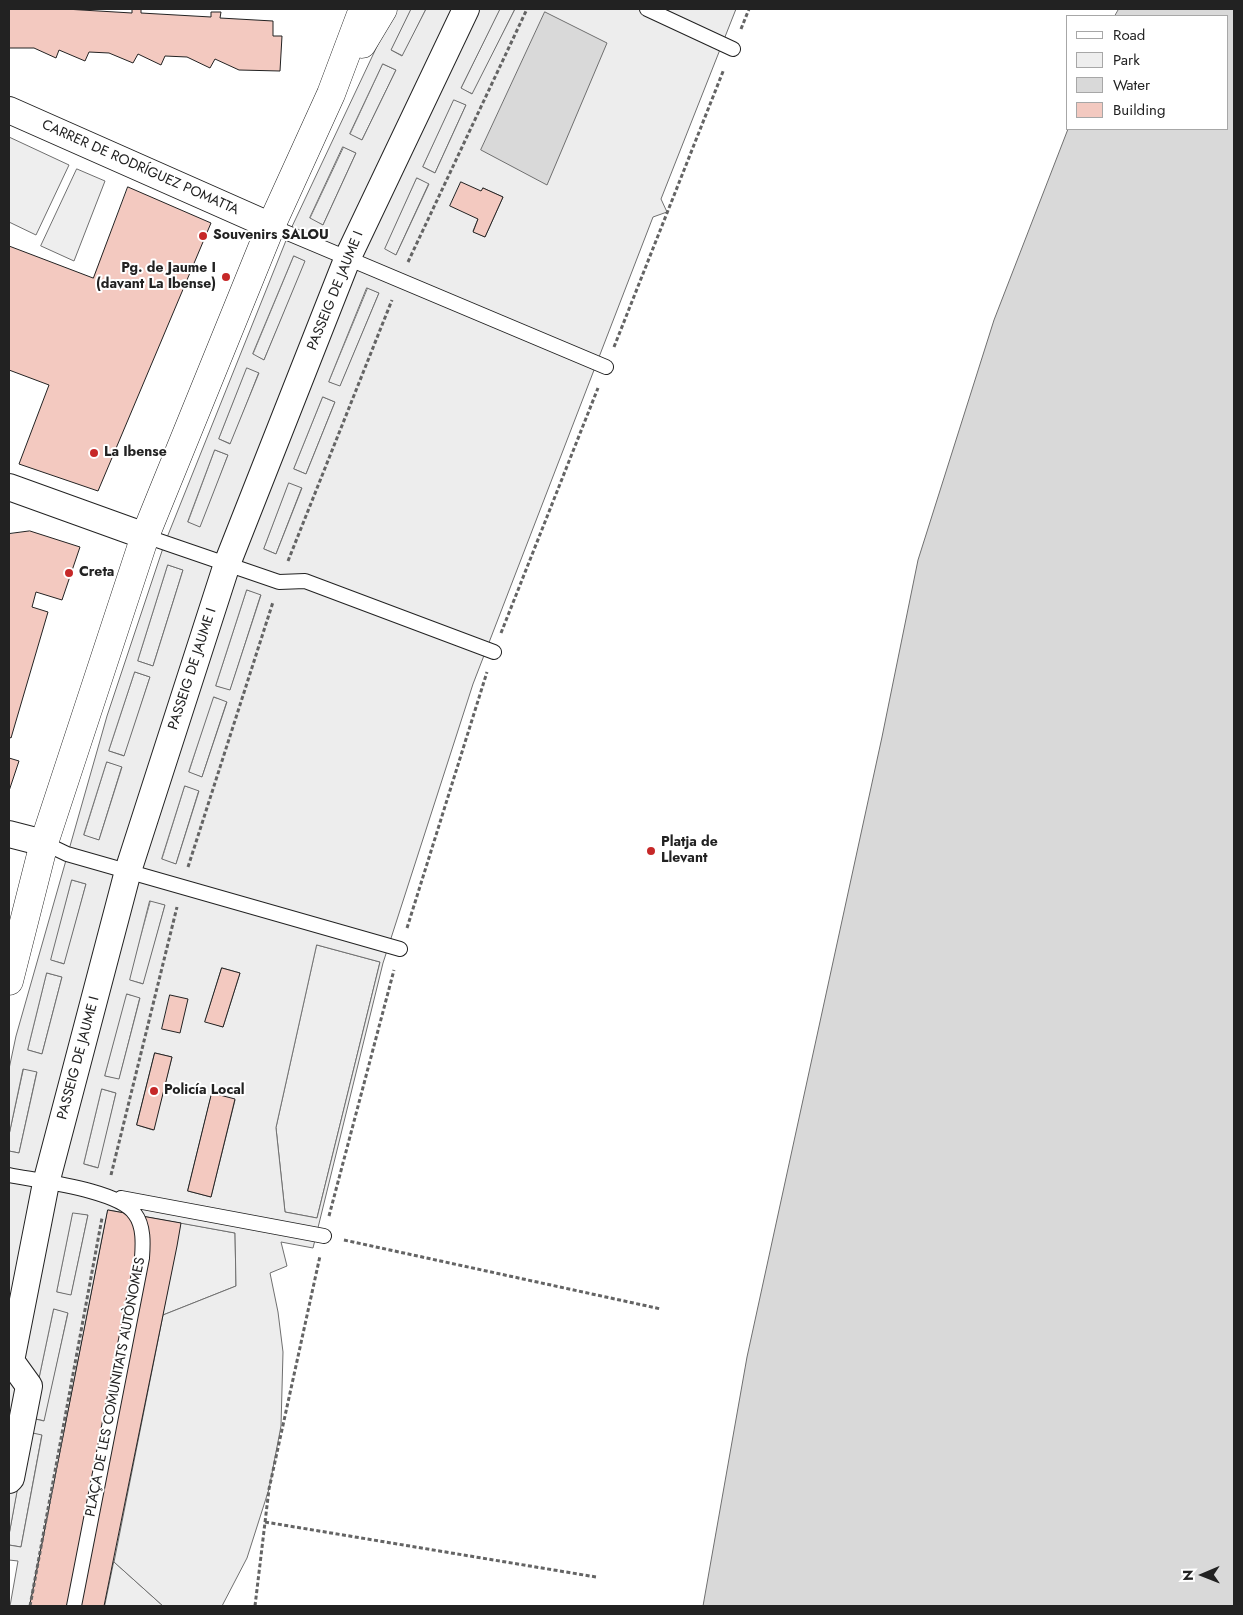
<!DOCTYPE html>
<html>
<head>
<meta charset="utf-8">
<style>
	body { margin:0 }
	#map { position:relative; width:1243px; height:1615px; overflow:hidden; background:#fff; font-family:Jost,sans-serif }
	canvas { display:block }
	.frame { position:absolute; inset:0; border:10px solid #222; pointer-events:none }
	.legend { position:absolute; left:1066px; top:15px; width:162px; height:115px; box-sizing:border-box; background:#fff; border:1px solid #a7a7a7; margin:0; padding:6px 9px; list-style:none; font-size:15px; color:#222 }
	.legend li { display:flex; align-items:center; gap:10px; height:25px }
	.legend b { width:25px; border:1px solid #a7a7a7 }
	.north { position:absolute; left:1178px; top:1550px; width:50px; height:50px; -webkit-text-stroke:4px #fff; paint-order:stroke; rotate:269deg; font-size:14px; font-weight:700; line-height:20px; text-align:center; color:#222 }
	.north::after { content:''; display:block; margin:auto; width:18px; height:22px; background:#222; clip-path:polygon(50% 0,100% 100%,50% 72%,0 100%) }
</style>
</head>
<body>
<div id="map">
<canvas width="1243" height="1615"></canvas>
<div class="frame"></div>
<ul class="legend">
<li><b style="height:6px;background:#fff"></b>Road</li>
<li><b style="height:14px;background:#eee"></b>Park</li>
<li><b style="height:14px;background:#d9d9d9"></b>Water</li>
<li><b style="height:14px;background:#f3c9c0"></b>Building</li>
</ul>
<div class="north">N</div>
</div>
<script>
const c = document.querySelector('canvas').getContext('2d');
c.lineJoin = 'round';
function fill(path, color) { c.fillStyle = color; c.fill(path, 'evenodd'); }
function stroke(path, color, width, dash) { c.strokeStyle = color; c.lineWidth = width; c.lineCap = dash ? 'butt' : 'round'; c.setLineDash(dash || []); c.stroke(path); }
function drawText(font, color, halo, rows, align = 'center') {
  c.font = font + ' Jost,sans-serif'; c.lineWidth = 4; c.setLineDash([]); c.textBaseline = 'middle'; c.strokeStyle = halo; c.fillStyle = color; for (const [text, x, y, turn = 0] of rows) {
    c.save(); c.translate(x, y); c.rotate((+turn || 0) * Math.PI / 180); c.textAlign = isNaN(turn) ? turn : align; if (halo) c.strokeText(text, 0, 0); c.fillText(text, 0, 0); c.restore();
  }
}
const green = new Path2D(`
	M411,9h15l-23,47 -12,-6z
	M500,9h15l-42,85 -12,-5z
	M383,64l13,6 -34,70 -12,-5z
	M454,99l12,6 -31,68 -12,-6z
	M9,137l60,28 -33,70 -27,-13z
	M344,147l12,6 -33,72 -13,-6z
	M77,169l28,12 -31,80 -33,-15z
	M417,178l12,5 -33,72 -12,-5z
	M294,256l12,5 -42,99 -11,-5z
	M368,288l11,5 -39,94 -11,-5z
	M247,367l12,5 -28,72 -12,-5z
	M323,397l12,5 -29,72 -12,-5z
	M215,450l13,5 -27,73 -13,-5z
	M289,482l13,5 -26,67 -12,-5z
	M168,565l15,5 -30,96 -15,-5z
	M247,590l14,4 -31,97 -14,-5z
	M135,672l15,5 -25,79 -16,-5z
	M213,697l14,4 -25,76 -13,-4z
	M107,762l15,4 -23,74 -15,-4z
	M185,786l14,4 -23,74 -14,-4z
	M72,880l14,4 -21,80 -15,-4z
	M151,900l14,5 -21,79 -15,-4z
	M317,945l63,17 -63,256 -32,-6 -9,-84z
	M47,973l15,4 -20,77 -14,-4z
	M126,994l14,3 -21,83 -14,-4z
	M24,1068l13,3 -18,82 -10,-2v-16z
	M102,1089l14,4 -17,75 -15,-4z
	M73,1212l15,3 -17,81 -14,-4z
	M181,1223l54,10 1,53 -73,29z
	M54,1309l14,3 -23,109 -14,-3z
	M28,1432l14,2 -21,113 -12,-2v-10z
	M114,1562l49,44h-58z`);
fill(green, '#eee');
stroke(green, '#6f6f6f', 1);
const parking = new Path2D(`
	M395,9h16l-20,41 11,6 24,-47h74l-39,79 11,6 43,-85h221l-75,190 6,13 -14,5 -180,467 -90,279 -70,285 -32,-6 6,24 -17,7 8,39 5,40 -2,74 -12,63 -22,69 -25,48h-59l-49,-44 49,-247 73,-29 -1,-53 -127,-23 -78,396h-20l8,-45 -9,-1v-15l12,2 21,-112 -14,-3 -19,103v-384l10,2 18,-81 -14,-3 -14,66v-66l7,-33 91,-320 57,-171 125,-312zM383,64l13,6 -34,70 -12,-6zM454,100l12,5 -31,68 -12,-6zM343,147l13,6 -33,72 -13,-7zM417,178l12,6 -33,71 -11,-6zM483,188l20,9 -18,40 -12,-6 5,-12zM294,256l11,5 -41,99 -11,-6zM367,288l12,5 -39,93 -11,-4zM247,368l12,5 -29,71 -11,-5zM323,397l12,5 -29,72 -12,-5zM215,450l13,5 -28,72 -12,-5zM289,483l13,5 -26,66 -12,-5zM168,565l15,5 -30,96 -15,-5zM247,590l14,5 -31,95 -14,-4zM135,672l15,5 -26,79 -15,-5zM214,697l13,5 -25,75 -13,-5zM107,762l15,5 -23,73 -15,-5zM185,786l14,5 -23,73 -14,-5zM72,880l14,4 -22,80 -13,-4zM150,901l15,4 -22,79 -13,-4zM317,945l63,17 -63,256 -32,-6 -9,-84zM222,968l18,5 -17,54 -17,-6zM47,973l15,4 -20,77 -14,-4zM127,994l13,4 -21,81 -14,-3zM155,1053l17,4 -19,73 -16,-5zM102,1089l14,4 -18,75 -14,-4zM212,1094l23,6 -24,97 -23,-6zM73,1213l15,2 -17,80 -14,-3zM54,1309l14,4 -24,108 -13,-3z`);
fill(parking, '#ededed');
stroke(parking, '#6f6f6f', 1);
const water = new Path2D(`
	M1119,9h115v1597h-531l44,-249 135,-620 36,-177 76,-240 74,-191h159v-113h-112z
	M545,12l62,31 -60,142 -66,-35z`);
fill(water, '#d9d9d9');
stroke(water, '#6f6f6f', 1);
const building = new Path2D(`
	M9,9h56l67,4v-4h9v4l70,4v-5h10l-1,6 53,3v15h9l-2,35 -41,-1 -24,-11 -5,9 -23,-11 -22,-1 -4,9 -23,-11 -5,9 -24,-10 -20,-1 -4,9 -26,-11 -3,8 -22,-10h-25z
	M461,182l20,9 2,-3 20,9 -18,40 -12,-5 5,-13 -28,-13z
	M128,187l83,36 -113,268 -79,-27 30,-79 -40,-15v-124l84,32z
	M30,531l50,16 -18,53 -26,-8 -4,15 16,5 -37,126 -2,-1v-203z
	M9,758l10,3 -10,30z
	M222,968l18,5 -17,54 -18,-5z
	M170,995l18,4 -8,34 -18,-4z
	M155,1053l17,4 -18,73 -17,-5z
	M212,1093l23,6 -24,98 -23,-6z
	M108,1210l73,13 -4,23 -73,360h-74z`);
fill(building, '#f3c9c0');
stroke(building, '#222', 1);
const lane = new Path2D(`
	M647,9l86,40
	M271,226l335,141
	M145,536l134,46 26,-1 189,71
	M44,843l23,11 333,95
	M9,1175c29,6 110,15 126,39 9,12 8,30 7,44l-68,348
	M121,1198l203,38`);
const street = new Path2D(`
	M9,110l262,116
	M9,487l136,49
	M9,834l35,9
	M9,1480l2,-2 18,-92 -18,-25 35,-178 82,-312 99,-307 121,-307 118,-248`);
const secondary = new Path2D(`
	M362,44l21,-35
	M9,981l35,-138 101,-307 126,-310 60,-132 32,-85`);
stroke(lane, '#222', 16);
stroke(street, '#222', 28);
stroke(secondary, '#222', 29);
stroke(new Path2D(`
	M741,29l8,-20
	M408,262l119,-253
	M614,347l110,-278
	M288,561l104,-261
	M501,633l97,-245
	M188,867l85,-265
	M407,928l80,-256
	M111,1175l66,-268
	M329,1216l65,-246
	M344,1240l317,69
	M265,1522l331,55
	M30,1606l72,-388
	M255,1606l14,-117 51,-233`), '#646464', 3, [4, 2.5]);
stroke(lane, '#fff', 14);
stroke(street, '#fff', 26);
stroke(secondary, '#fff', 28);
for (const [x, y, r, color] of [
	[203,236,5,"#c62828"],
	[226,277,5,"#c62828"],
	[94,453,5,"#c62828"],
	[69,573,5,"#c62828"],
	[651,851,5,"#c62828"],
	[154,1091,5,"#c62828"]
]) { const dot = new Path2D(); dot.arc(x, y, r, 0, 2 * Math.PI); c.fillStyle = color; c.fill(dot); stroke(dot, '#fff', 2); }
drawText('14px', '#222', '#fff', [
	["CARRER DE RODRÍGUEZ POMATTA",140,168,24],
	["PASSEIG DE JAUME I",336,291,-68],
	["PASSEIG DE JAUME I",193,669,-72],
	["PASSEIG DE JAUME I",79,1058,-75],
	["PLAÇA DE LES COMUNITATS AUTÒNOMES",116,1387,-79]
]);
drawText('bold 14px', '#222', '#fff', [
	["Souvenirs SALOU",213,236],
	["Pg. de Jaume I",216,269,"right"],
	["(davant La Ibense)",216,285,"right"],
	["La Ibense",104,453],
	["Creta",79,573],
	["Platja de",661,843],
	["Llevant",661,859],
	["Policía Local",164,1091]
], 'left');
</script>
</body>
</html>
